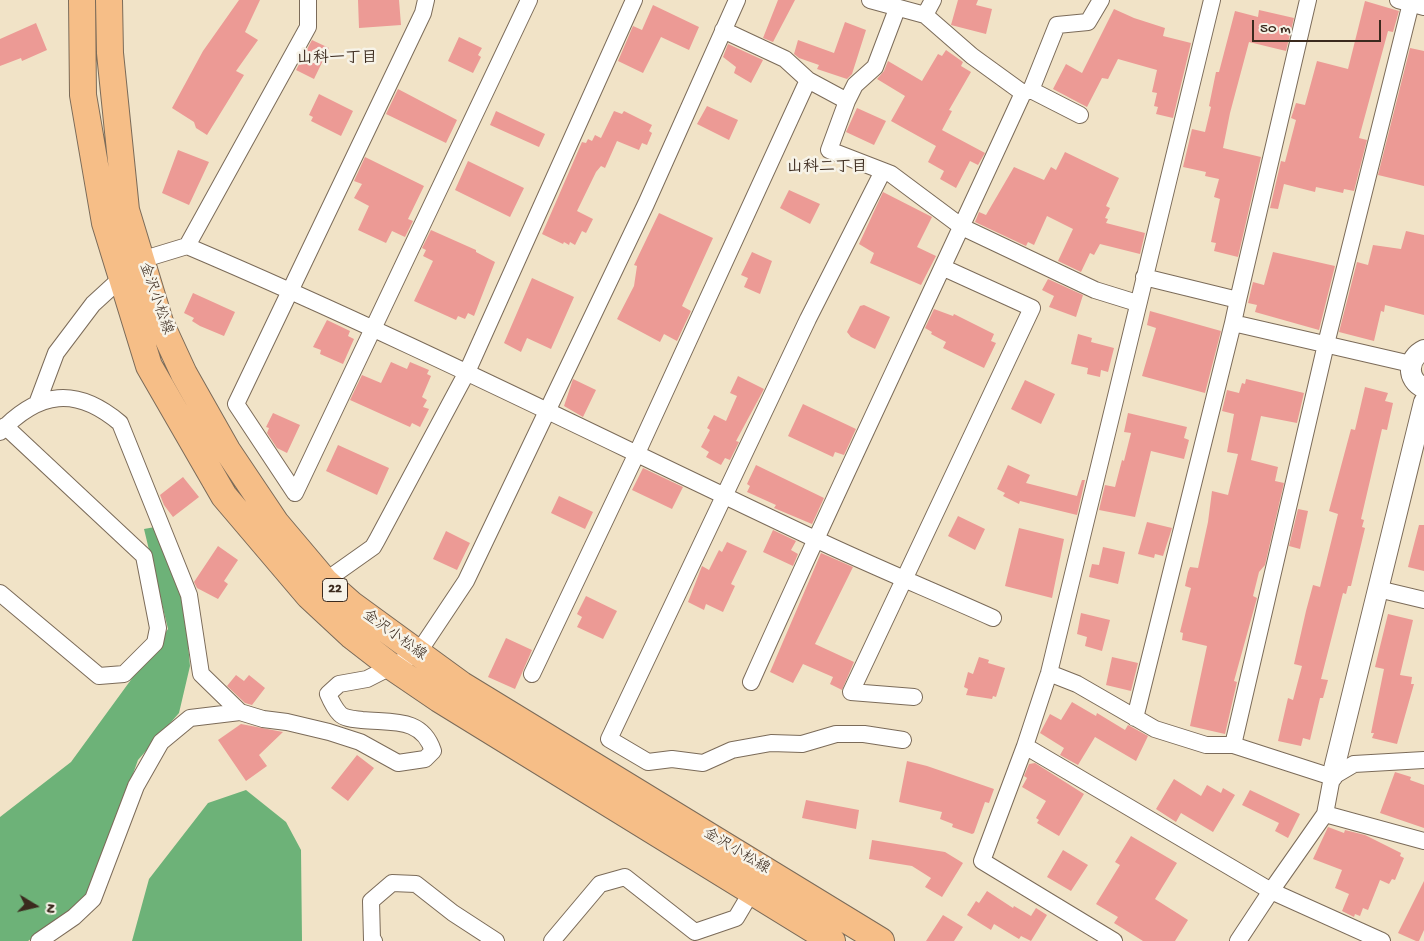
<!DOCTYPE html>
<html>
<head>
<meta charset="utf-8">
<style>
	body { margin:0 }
	#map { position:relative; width:1424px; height:941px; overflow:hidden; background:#f1e3c7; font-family:"Gochi Hand",sans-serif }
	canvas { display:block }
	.north { position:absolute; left:10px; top:881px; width:50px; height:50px; -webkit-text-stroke:4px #f7f3e8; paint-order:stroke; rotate:99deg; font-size:14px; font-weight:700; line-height:20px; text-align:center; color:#3b2a1e }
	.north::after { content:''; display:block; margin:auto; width:18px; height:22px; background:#3b2a1e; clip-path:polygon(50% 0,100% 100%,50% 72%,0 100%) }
	.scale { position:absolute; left:1252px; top:20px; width:129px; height:22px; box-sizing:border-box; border:2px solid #3b2a1e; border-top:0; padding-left:6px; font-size:15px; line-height:18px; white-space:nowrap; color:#3b2a1e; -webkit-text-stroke:4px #f7f3e8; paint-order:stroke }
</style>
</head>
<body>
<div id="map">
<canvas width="1424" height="941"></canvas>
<div class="north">N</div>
<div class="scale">50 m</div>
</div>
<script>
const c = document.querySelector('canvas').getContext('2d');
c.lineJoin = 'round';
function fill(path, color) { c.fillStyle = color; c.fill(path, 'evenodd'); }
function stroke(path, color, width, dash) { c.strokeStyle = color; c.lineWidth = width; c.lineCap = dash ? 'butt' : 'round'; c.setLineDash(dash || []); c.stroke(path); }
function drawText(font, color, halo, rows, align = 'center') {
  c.font = font + ' "Gochi Hand","Klee One",sans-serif'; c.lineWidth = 5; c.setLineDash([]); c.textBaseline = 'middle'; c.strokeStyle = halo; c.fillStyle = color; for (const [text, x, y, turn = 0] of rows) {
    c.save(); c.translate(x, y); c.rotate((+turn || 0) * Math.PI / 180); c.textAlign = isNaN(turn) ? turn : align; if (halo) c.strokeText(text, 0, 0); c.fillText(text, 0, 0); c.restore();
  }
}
fill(new Path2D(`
	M155,527l29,72 6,67 -11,47 -41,47 -49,136 -61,45h-28v-124l71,-55 97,-133 -24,-100z
	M246,790l40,32 15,28 1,91h-170l17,-62 59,-76z`), '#6db278');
fill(new Path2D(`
	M239,0h21l-15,32 13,8 -22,31 8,4 -37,60 -11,-7 -2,-6 -22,-14 31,-57z
	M358,0h41l2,25 -42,3z
	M778,0h17l-22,42 -10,-4z
	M958,0h20l-2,5 16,4 -6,25 -35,-9z
	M1365,1l34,10 -6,21 -5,-1 -29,107 8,2 -13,51 -10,-2 -1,4 -27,-6 -1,5 -31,-8 -6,25 -8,-1 11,-47 4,1 11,-42 -5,-2 5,-15 9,2 12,-44 31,8z
	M653,5l46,22 -10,23 -28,-13 -18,36 -25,-12 15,-35 9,4z
	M1114,9l20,9 31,10 -2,8 28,7 -18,75 -17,-4 2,-7 -4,-1 3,-13 -5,-1 5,-22 -39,-11 -10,20 -6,-1 -15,29 -34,-18 13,-25 16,9z
	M1259,10l35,8 -8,33 -37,-9 -19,71 -7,35 38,9 -23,100 -24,-6 2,-8 -5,-1 9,-43 -6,-2 5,-18 -14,-3 1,-4 -23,-5 9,-38 13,3 6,-25 -2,-1 7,-34h3l16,-61 23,6z
	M845,22l21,8 -14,44 -5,5 -30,-10 2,-4 -20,-7 -5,-4 4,-14 36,13z
	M36,23l11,27 -25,11 -1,-3 -21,8v-27z
	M459,37l23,11 -4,7 3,2 -8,16 -25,-12z
	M312,40l17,8 -15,31 -18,-9z
	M728,44l35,16 -12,23 -17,-10 2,-6 -13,-10z
	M1410,48l14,3v135l-46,-11z
	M946,50l17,12 -2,4 10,6 -22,38 3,1 -10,19 43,23 -7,12 -8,-4 -14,27 -16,-9 4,-8 -16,-9 8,-16 -45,-25 14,-25 -28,-17 7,-8 4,-10 34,20 16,-27 4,2z
	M398,89l59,31 -11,23 -60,-29z
	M319,94l34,17 -12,25 -30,-15 2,-4 -4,-2z
	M707,106l31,14 -9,20 -32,-16z
	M857,108l29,13 -12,24 -28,-13z
	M496,111l49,23 -6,13 -49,-22z
	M614,111l8,3 2,-3 28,14 -3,6 3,2 -5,12 -5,-2 -3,7 -22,-9 -12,27 -4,-2 -5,6 -19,39 16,8 -7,14 -4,-2 -7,14 -5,-3 -1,3 -5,-3 -1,2 -21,-10 40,-92 4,1 2,-4 4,2 3,-6 6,3z
	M178,150l31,12 -20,43 -27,-12z
	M1065,152l54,26 -13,28 4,2 -5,10 3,1 -2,4 39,10 -5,21 -40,-10 -6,11 -4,-2 -9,19 -23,-11 15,-32 -26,-13 -13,29 -6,-3 -2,4 -51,-24 4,-10 7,3 28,-48 30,13 7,-13 5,3z
	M365,157l59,29 -16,33 5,2 -8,16 -13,-6 -6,12 -28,-13 11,-24 -15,-8 8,-14 -8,-3z
	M468,161l56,27 -14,29 -55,-27z
	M789,190l31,14 -10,20 -30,-16z
	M883,192l49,25 -15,30 19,9 -15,29 -51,-22 4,-10 -15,-9z
	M659,213l54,25 -31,68 9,5 -14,30 -13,-7 -4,8 -43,-23 17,-33 3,-20 -3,-1z
	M431,230l45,20v2l19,10 -21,54 -6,-3 -3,6 -7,-3 -2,4 -42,-19 19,-40 -10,-5 3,-6 -4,-2z
	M1406,231l18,4v80l-39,-10 -1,7 -3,-1 -7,30 -35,-9 18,-70 11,3 5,-20 28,4z
	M752,252l20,9 -12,33 -16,-7 4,-9 -7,-3z
	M1273,252l62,14 -16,64 -64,-18 2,-7 -9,-2 5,-21 11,3z
	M532,278l42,19 -23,52 -24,-11 -6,14 -17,-9z
	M1048,279l35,16 -7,22 -27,-10 5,-11 -12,-6z
	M193,293l42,19 -11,24 -24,-10 -8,-5 2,-3 -10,-5z
	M864,305l26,12 -15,32 -24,-12 -4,-5 13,-26z
	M934,309l19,7 1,-2 40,20 -3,7 5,2 -12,25 -41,-20 3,-6 -15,-8 1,-2 -7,-4z
	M1150,311l71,20 -16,62 -63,-17 14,-48 -9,-3z
	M327,320l23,11 -2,5 6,3 -11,25 -23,-10 1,-4 -8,-3z
	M1078,334l14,4 -1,4 23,6 -6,24 -7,-2 -1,7 -13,-3 1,-6 -17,-4z
	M391,362l16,7 3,-7 19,8 -2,4 4,2 -9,21 5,3 -4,7 6,2 -9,18 -8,-4 -2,4 -60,-27 12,-25 19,8z
	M738,376l26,13 -28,52 3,1 -9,18 -5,-2 -4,7 -15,-8 3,-5 -8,-5 9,-17 -3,-2 7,-13 12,6 11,-25 -7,-3z
	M573,379l23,11 -13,27 -19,-11z
	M1246,379l58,14 -7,30 -36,-7 -10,44 27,7 -3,14 9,2 -19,82 -6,7 -6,24 4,2 -23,83 3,1 -12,52 -35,-8 17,-80 -25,-6 1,-7 -3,-1 11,-44 -6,-2 3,-14 2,-5 8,1 10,-46 4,-31 16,4 10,-41 -11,-2 7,-38 -12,-3 5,-21 12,3 3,-10 3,1z
	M1025,380l30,14 -14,30 -30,-15z
	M1365,387l23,6 -3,8 8,2 -6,27 -5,-1 -21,90 3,1 -2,7 3,1 -14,58h-3l-2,8 -3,-1 -22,86 7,1 -5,18h-3l-10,42 -7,-2 -2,8 -23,-5 10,-43 5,2 9,-34 -8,-2 12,-53 7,-26 7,2 18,-73 -9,-3 22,-82 4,1z
	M803,404l53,25 -12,26 -9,-3 -2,5 -45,-21z
	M273,413l27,12 -13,28 -10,-5 -10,-15 2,-5 -3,-1z
	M1128,413l59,14 -3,11 5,2 -5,19 -33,-8 -16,66 -36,-7 6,-25 10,2 7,-27 2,1 7,-28 -7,-1z
	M338,445l51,23 -12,27 -51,-24z
	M756,465l68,33 -12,26 -38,-16 2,-3 -29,-13 3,-6 -3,-2z
	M1008,465l22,10 -4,8 51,13 5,-16h3l-8,35 -57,-14 -1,3 -16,-8 2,-3 -8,-4z
	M643,468l40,19 -11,22 -40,-19z
	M183,477l16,20 -26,20 -9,-12 -4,-10z
	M559,496l34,16 -8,17 -34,-16z
	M1298,509l10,2 -8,38 -11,-3z
	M958,516l27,13 -10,21 -27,-14z
	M1147,522l25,6 -9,28 -8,-2 -1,4 -16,-4z
	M1419,525h5v46l-16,-4z
	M1019,528l45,11 -12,59 -47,-12z
	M773,530l23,11 -5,9 7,4 -5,12 -30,-14z
	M446,531l24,12 -13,27 -24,-11z
	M727,542l20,9 -16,33 4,2 -12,26 -17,-8 -2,6 -16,-8 14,-36 7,4 10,-20 3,2z
	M218,546l20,14 -14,21 4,3 -10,15 -21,-11 -3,-6z
	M1103,547l22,5 -7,32 -29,-7 3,-13 7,1z
	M821,553l32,14 -38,77 39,18 -12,28 -12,-6 3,-7 -30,-13 -10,19 -23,-11z
	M586,596l31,15 -14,28 -26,-12 5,-10 -5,-3z
	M1081,613l29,7 -8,31 -17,-5 2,-9 -10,-3z
	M1388,614l25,6 -13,55 12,2 -1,7h3l-17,60 -25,-6 2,-5h-3l13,-64 -9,-2z
	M506,638l26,12 -17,39 -27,-12z
	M979,657l10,3 -1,3 17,5 -9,29 -3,-1 -1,3 -26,-4 2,-6 -4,-2 4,-15 5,2z
	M1112,657l26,6 -7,28 -25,-6z
	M236,675l8,6 5,-6 16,13 -13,17 -7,-2 -18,-17z
	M1072,702l24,14 1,-3 28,17 3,-5 20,11 -12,25 -41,-24 -17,28 -18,-10 4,-7 -24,-15 10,-19 11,6z
	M241,724l42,8 -24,23 8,11 -21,15 -28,-41z
	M357,755l17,13 -26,33 -17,-13z
	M907,761l20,5 67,23 -5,14 -4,-1 -11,31 -2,1 -20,-7 1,-3 -13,-5 2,-7 -43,-10z
	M1035,763l49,31 -25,42 -22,-13 2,-3 -3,-2 10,-17 -24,-14 5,-9 -3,-2 5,-12z
	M1395,772l16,5 -1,3 14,5v43l-44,-15z
	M1174,779l27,17 6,-11 14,8 2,-5 12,7 -22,37 -32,-19 -5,9 -20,-13z
	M1250,790l50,24 -12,24 -13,-7 4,-8 -37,-18z
	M806,800l53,10 -3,19 -54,-11z
	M1328,827l16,6 1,-3 20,5 36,18 -1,3 4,2 -9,22 -3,-1 -3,5 -9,-4 -12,30 -5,-2 -3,8 -5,-2 -1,3 -12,-6 7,-17 -14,-6 7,-18 -29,-11z
	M1131,836l46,27 -22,36 33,21 -13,21h-32l-29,-18 4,-6 -22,-13 24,-39 -5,-3z
	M872,840l73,12 18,11 -21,34 -17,-10 6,-9 -19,-12 -43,-7z
	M1063,850l25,15 -17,26 -24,-14z
	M1424,881v49l-5,11h-3l-18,-8z
	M987,891l26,17 1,-2 17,10 5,-8 11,7 -16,26 -10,-5 -2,3 -25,-15 -3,6 -24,-15 9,-14 3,2z
	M943,915l20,12 -9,14h-28z`), '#ec9a95');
const minor = new Path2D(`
	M870,0l55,15 8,-15
	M1212,0l-163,673 -24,73 246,145 54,-77 99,27
	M1398,0l26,7
	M897,9l-22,58 -20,18 -8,16 -18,49 62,24 71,53 133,63 42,13
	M925,15l47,41 51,37
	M723,30l62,29 23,21 39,21
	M1031,90l49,25
	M883,171l-75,148 -199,420 39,23 24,-3 31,4 29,-13 39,-7 31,1 34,-10h28l39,6
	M187,246c212,90 418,194 626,292 59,28 120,53 180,80
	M1144,277l94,23 -5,23 178,41
	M1238,300l70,-300
	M38,401l18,-48 37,-49 48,-44 46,-14 121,-219v-27
	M0,432c39,-41 76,-46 120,-9l69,172 12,79 39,38
	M295,493l-59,-89 187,-391 3,-13
	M295,493l234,-493
	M325,581l48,-34 4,-7 90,-168 167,-372
	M1378,589l46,11
	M0,593l99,83 25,-2 31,-31 3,-15 -14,-72 -139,-130
	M1049,673l28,11 78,45 51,16h27l93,-401 85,-341
	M532,674l105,-221 171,-373
	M751,682c88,-197 182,-392 272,-589l8,-3 26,-65 31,-3 13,-22
	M914,697l-63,-5 181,-384 -88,-40
	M1135,718l98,-395
	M1233,745l99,32 22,-13 70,-4
	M1025,746l-43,115 132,80
	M1325,814l7,-37
	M39,941l35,-24 19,-18 43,-113 25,-44 29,-24 50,-6 23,7 24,3 42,10 31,10 38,21 27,-4 8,-8c-11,-34 -41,-28 -71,-31 -7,-1 -17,-1 -22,-6 -6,-6 -9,-13 -12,-20l11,-10 28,-5 51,-26 48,-72 180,-377 91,-204
	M374,941l-2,-1 -1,-39 21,-18 24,1 37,29 43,28
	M552,941l48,-57 25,-7 70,55 41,-14 16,-27
	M1238,941l33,-50 111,50`);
const tertiary = new Path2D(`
	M1424,350c-17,8 -18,30 0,38
	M1332,777l92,-375`);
const primary = new Path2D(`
	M82,0l1,95 22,128 44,143 75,130 85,100 43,40 40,31 47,32 393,242
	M109,0l1,53 16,157 34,112 24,52 43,76 49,73 49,58 26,23 111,81 419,256`);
stroke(minor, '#7b6b59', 18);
stroke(tertiary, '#7b6b59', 22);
stroke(primary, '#7b6b59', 28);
stroke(minor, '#fff', 16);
stroke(tertiary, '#fff', 20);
stroke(primary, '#f6be87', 26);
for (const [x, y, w] of [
	[335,590,25]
]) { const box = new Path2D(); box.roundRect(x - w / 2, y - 11.5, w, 23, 4); c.fillStyle = '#f7f3e8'; c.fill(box); stroke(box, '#3b2a1e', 1); }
drawText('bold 14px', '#3b2a1e', null, [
	["22",335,590]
]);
drawText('15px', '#3b2a1e', '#f7f3e8', [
	["金沢小松線",155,299,71],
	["金沢小松線",394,636,36],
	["金沢小松線",736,852,31]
]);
drawText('bold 16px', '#3b2a1e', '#f7f3e8', [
	["山科一丁目",337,60],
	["山科二丁目",827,169]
]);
</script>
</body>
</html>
